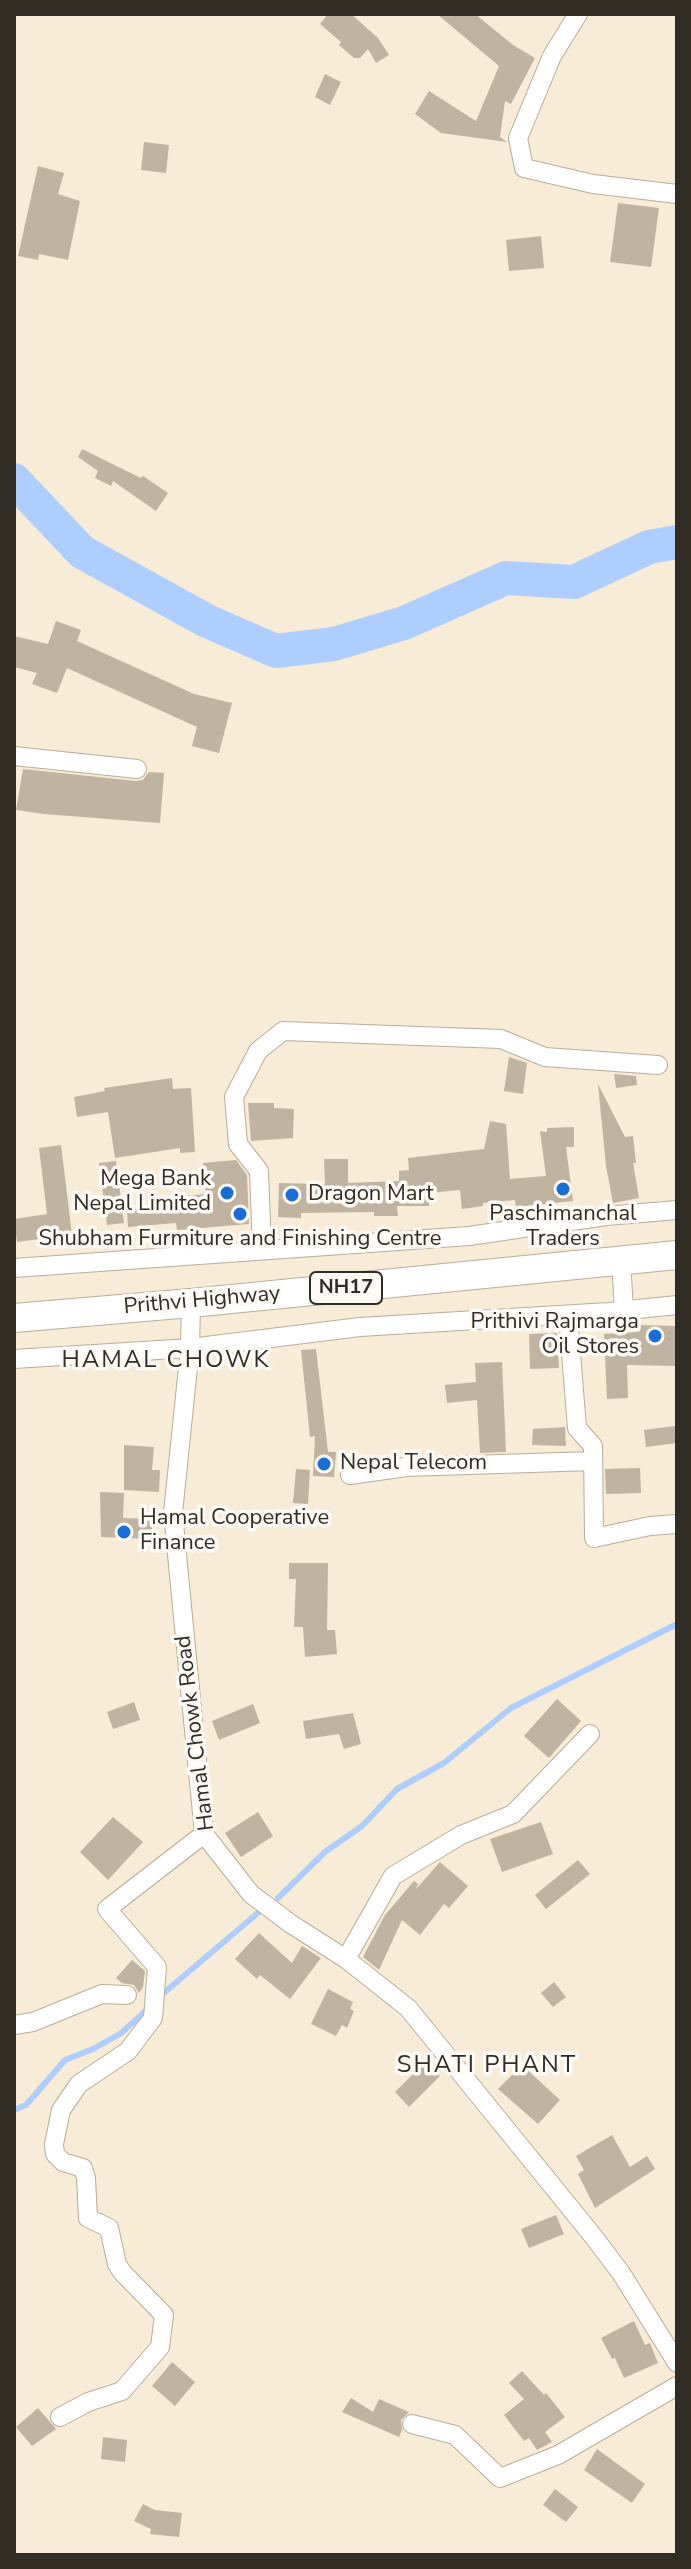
<!DOCTYPE html>
<html>
<head>
<meta charset="utf-8">
<style>
	body { margin:0 }
	#map { position:relative; width:691px; height:2569px; overflow:hidden; background:#f9ecd6; font-family:"Nunito Sans",sans-serif }
	canvas { display:block }
	.frame { position:absolute; inset:0; border:16px solid #312c24; pointer-events:none }
</style>
</head>
<body>
<div id="map">
<canvas width="691" height="2569"></canvas>
<div class="frame"></div>
</div>
<script>
const c = document.querySelector('canvas').getContext('2d');
c.lineJoin = 'round';
function poly(rows) {
  const path = new Path2D();
  for (const r of rows) {
    path.moveTo(r[0], r[1]);
    for (let i = 2; i < r.length; i += 2) path.lineTo(r[i], r[i + 1]);
  }
  return path;
}
function stroke(path, color, width, dash) {
  c.strokeStyle = color;
  c.lineWidth = width;
  c.lineCap = dash ? 'butt' : 'round';
  c.setLineDash(dash || []);
  c.stroke(path);
}
function fill(path, color) {
  c.fillStyle = color;
  c.fill(path, 'evenodd');
}
function label(font, color, halo, rows, align = 'center') {
  c.font = font + ' "Nunito Sans",sans-serif';
  c.lineWidth = 7;
  c.setLineDash([]);
  c.textBaseline = 'middle';
  c.strokeStyle = halo;
  c.fillStyle = color;
  for (const [text, x, y, turn = 0] of rows) {
    c.save();
    c.translate(x, y);
    c.rotate((+turn || 0) * Math.PI / 180);
    c.textAlign = isNaN(turn) ? turn : align;
    if (halo) c.strokeText(text, 0, 0);
    c.fillText(text, 0, 0);
    c.restore();
  }
}
stroke(poly([
	[278,1898,325,1852,362,1826,397,1789,444,1763,511,1708,677,1624],
	[159,1997,259,1912],
	[14,2110,26,2105,65,2060,93,2049,120,2034,149,2008]
]), '#adcefe', 6);
stroke(poly([
	[14,480,82,552,207,621,276,651,334,644,404,623,506,578,574,582,649,547,677,542]
]), '#adcefe', 34);
fill(poly([
	[328,14,351,14,378,38,389,55,376,63,368,49,360,58,354,58,339,45,341,42,320,24],
	[437,14,475,14,513,45,535,58,511,104,505,101,500,137,507,142,441,133,415,114,429,91,476,121,499,66],
	[325,74,341,82,330,105,315,97],
	[144,142,169,145,166,173,141,170],
	[38,166,64,173,58,194,80,201,68,260,39,254,38,260,18,256],
	[618,203,659,208,651,267,610,262],
	[541,236,544,268,509,271,506,240],
	[82,449,141,478,143,476,168,493,156,511,113,481,111,486,95,478,98,471,78,457],
	[56,621,81,630,77,641,194,694,232,703,219,753,192,746,197,727,67,668,57,693,32,684,37,673,14,667,14,636,48,644],
	[23,769,136,781,143,780,149,772,164,773,160,823,44,814,16,810],
	[509,1057,527,1063,523,1094,504,1091],
	[614,1074,636,1076,637,1085,616,1088],
	[172,1078,173,1089,191,1088,195,1152,180,1153,180,1148,115,1158,108,1112,77,1117,74,1097,105,1091,104,1088],
	[598,1084,625,1137,633,1136,636,1163,633,1163,639,1198,613,1203,606,1166],
	[248,1103,274,1103,274,1108,294,1109,293,1138,251,1141],
	[490,1121,506,1124,510,1179,546,1176,540,1131,547,1132,547,1128,574,1127,574,1147,566,1147,573,1201,516,1207,515,1200,483,1203,483,1206,462,1209,460,1190,428,1193,429,1206,397,1206,398,1216,374,1216,374,1212,301,1213,301,1218,278,1217,279,1183,325,1184,324,1159,348,1159,348,1183,399,1181,399,1171,409,1170,408,1158,484,1149],
	[61,1145,72,1235,17,1242,14,1219,47,1214,39,1148],
	[236,1160,247,1175,249,1224,177,1230,176,1223,128,1227,127,1210,174,1205,173,1197,206,1194,203,1163],
	[116,1161,124,1223,107,1225,99,1163],
	[637,1325,677,1326,677,1366,627,1365,628,1398,607,1399,604,1334,636,1332],
	[557,1333,559,1368,530,1369,529,1334],
	[316,1349,328,1452,336,1452,334,1477,313,1476,315,1436,310,1437,301,1350],
	[502,1362,506,1452,480,1453,477,1400,447,1403,445,1385,476,1382,475,1363],
	[675,1426,677,1443,646,1447,644,1430],
	[565,1427,566,1446,532,1445,533,1429],
	[124,1445,154,1447,152,1470,160,1470,159,1492,124,1490],
	[640,1468,641,1493,606,1494,605,1469],
	[296,1469,310,1470,308,1504,293,1503],
	[100,1492,124,1493,123,1518,152,1519,152,1539,101,1537],
	[289,1563,328,1563,327,1630,335,1630,337,1654,305,1657,303,1627,294,1627,296,1579,289,1579],
	[557,1699,581,1721,549,1758,524,1736],
	[134,1702,140,1720,113,1729,107,1712],
	[253,1704,260,1723,219,1740,212,1721],
	[353,1713,361,1744,344,1749,339,1734,306,1739,303,1721],
	[258,1812,273,1836,241,1857,225,1833],
	[113,1817,143,1842,108,1880,80,1852],
	[541,1822,553,1854,502,1872,490,1839],
	[578,1860,590,1874,546,1909,535,1895],
	[440,1862,468,1886,449,1908,444,1904,420,1935,402,1920,379,1970,363,1957,385,1915,414,1881,418,1884,416,1889],
	[259,1933,292,1963,302,1946,321,1958,290,1999,260,1975,257,1979,235,1959],
	[132,1960,145,1971,143,1987,139,1993,134,1985,122,1983,116,1978],
	[554,1982,566,1997,553,2007,541,1993],
	[328,1989,353,2002,350,2009,354,2011,347,2028,342,2025,336,2036,311,2024],
	[425,2062,440,2076,409,2107,395,2092],
	[522,2065,560,2100,538,2124,498,2089],
	[612,2135,630,2167,647,2156,655,2169,595,2208,578,2174,584,2170,576,2156],
	[556,2215,564,2234,529,2248,521,2229],
	[634,2321,645,2345,650,2343,658,2363,624,2378,615,2358,612,2359,601,2338],
	[172,2362,195,2382,175,2406,152,2386],
	[522,2371,544,2395,546,2393,565,2417,545,2432,552,2442,537,2450,529,2438,524,2441,504,2415,524,2399,509,2383],
	[351,2398,373,2412,379,2399,409,2412,401,2420,402,2430,399,2437,342,2412],
	[38,2408,56,2429,32,2446,16,2427],
	[103,2437,127,2440,125,2462,101,2459],
	[597,2449,645,2484,632,2503,584,2470],
	[555,2489,578,2507,566,2522,543,2505],
	[143,2504,155,2510,182,2513,179,2537,150,2534,151,2529,134,2521]
]), '#c0b39f');
const minor = poly([
	[578,14,552,56,518,138,524,168,593,184,677,194],
	[14,756,137,769],
	[262,1249,259,1171,238,1144,234,1097,258,1051,283,1031,501,1039,545,1057,658,1065],
	[621,1260,624,1310],
	[14,1268,469,1236,606,1216,677,1210],
	[191,1303,190,1348,173,1513,204,1834,251,1894,291,1924,346,1959,408,2008,593,2236,621,2273,677,2363],
	[568,1315,577,1428,593,1446,594,1538,650,1526,677,1524],
	[14,1359,190,1348,360,1327,609,1312,677,1305],
	[350,1475,406,1467,593,1461],
	[346,1959,393,1876,461,1835,513,1814,590,1734],
	[14,2025,33,2022,102,1994,127,1995],
	[60,2417,88,2402,122,2391,160,2347,164,2315,122,2272,117,2264,109,2228,88,2218,86,2178,83,2168,63,2162,55,2154,54,2144,61,2110,79,2084,128,2051,153,2018,157,1967,107,1909,204,1834],
	[412,2424,455,2435,500,2478,558,2455,677,2386]
]);
const highway = poly([
	[14,1318,191,1303,677,1255]
]);
stroke(minor, '#b9ac98', 20);
stroke(highway, '#b9ac98', 30);
stroke(minor, '#fff', 18);
stroke(highway, '#fff', 28);
for (const [x, y, r, color] of [
	[563,1189,8,"#196dd7"],
	[227,1193,8,"#196dd7"],
	[292,1195,8,"#196dd7"],
	[240,1214,8,"#196dd7"],
	[655,1336,8,"#196dd7"],
	[324,1464,8,"#196dd7"],
	[124,1532,8,"#196dd7"]
]) {
  const dot = new Path2D();
  dot.arc(x, y, r, 0, 2 * Math.PI);
  c.fillStyle = color;
  c.fill(dot);
  stroke(dot, '#fdfaf6', 3);
}
for (const [x, y, w] of [
	[346,1288,72]
]) {
  const box = new Path2D();
  box.roundRect(x - w / 2, y - 16, w, 32, 6);
  c.fillStyle = '#fdfaf6';
  c.fill(box);
  stroke(box, '#312c24', 2);
}
label('bold 20px', '#312c24', null, [
	["NH17",346,1288]
]);
label('22px', '#312c24', '#fdfaf6', [
	["Mega Bank",211,1180,"right"],
	["Nepal Limited",211,1205,"right"],
	["Dragon Mart",308,1195],
	["Paschimanchal",563,1215,"center"],
	["Traders",563,1240,"center"],
	["Shubham Furmiture and Finishing Centre",240,1240,"center"],
	["Prithivi Rajmarga",639,1323,"right"],
	["Oil Stores",639,1348,"right"],
	["Nepal Telecom",340,1464],
	["Hamal Cooperative",140,1519],
	["Finance",140,1544]
], 'left');
label('22px', '#312c24', '#fdfaf6', [
	["Prithvi Highway",202,1301,-5],
	["Hamal Chowk Road",196,1733,-97]
]);
c.letterSpacing = '2px';
label('24px', '#312c24', '#fdfaf6', [
	["HAMAL CHOWK",166,1361],
	["SHATI PHANT",487,2066]
]);
c.letterSpacing = '0px';
</script>
</body>
</html>
